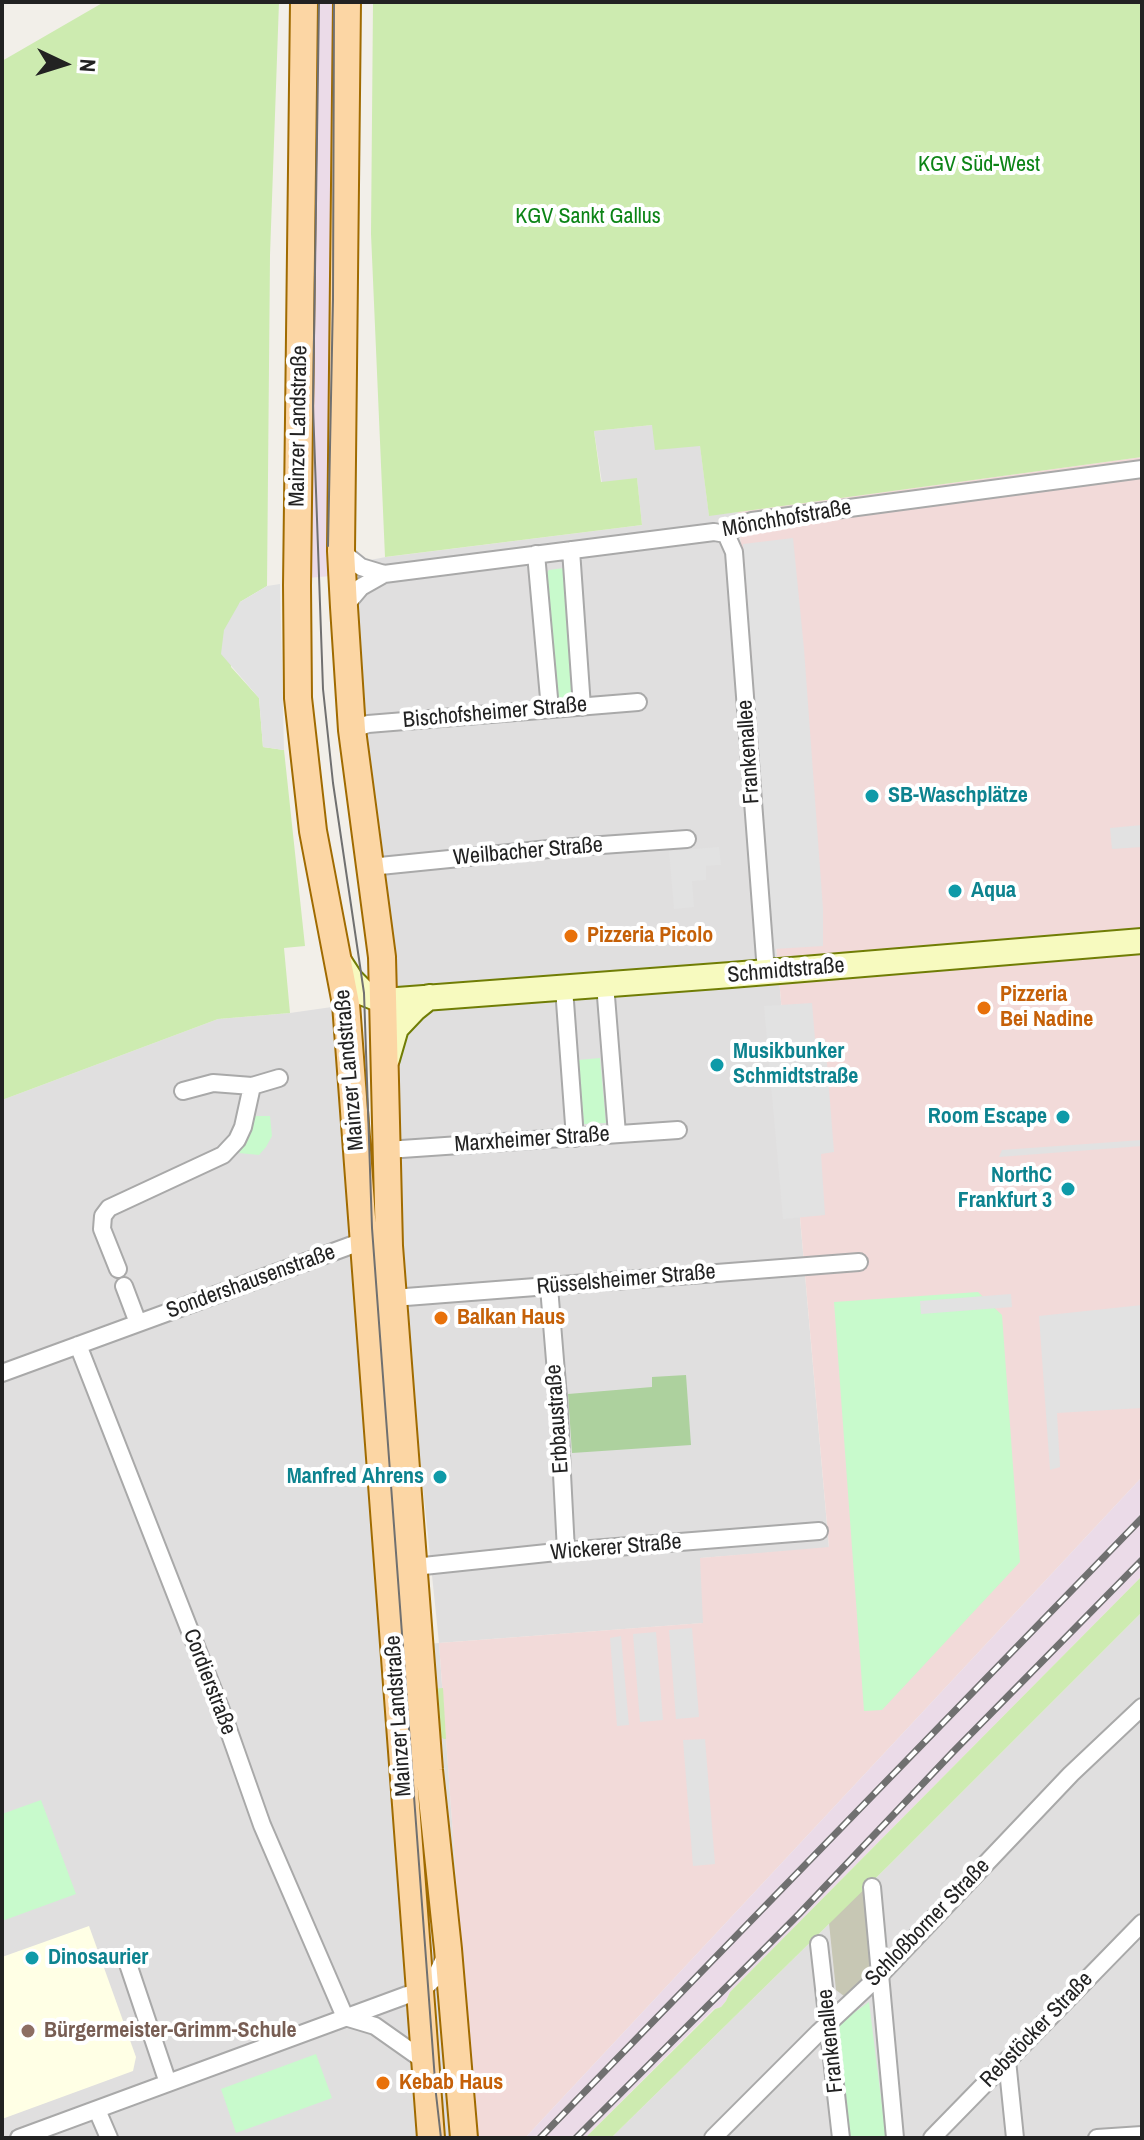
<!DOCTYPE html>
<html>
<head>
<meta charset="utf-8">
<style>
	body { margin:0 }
	#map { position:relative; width:1144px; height:2140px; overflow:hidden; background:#f2efe9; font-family:"Archivo Narrow",sans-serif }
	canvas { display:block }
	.frame { position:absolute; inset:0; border:4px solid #222; pointer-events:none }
	.north { position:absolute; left:24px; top:24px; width:80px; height:80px; -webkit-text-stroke:6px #fff; paint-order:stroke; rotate:94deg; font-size:22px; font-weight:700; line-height:32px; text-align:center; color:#222 }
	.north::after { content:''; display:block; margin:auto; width:28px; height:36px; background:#222; clip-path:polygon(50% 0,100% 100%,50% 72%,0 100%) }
</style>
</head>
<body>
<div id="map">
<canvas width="1144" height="2140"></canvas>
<div class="frame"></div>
<div class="north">N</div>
</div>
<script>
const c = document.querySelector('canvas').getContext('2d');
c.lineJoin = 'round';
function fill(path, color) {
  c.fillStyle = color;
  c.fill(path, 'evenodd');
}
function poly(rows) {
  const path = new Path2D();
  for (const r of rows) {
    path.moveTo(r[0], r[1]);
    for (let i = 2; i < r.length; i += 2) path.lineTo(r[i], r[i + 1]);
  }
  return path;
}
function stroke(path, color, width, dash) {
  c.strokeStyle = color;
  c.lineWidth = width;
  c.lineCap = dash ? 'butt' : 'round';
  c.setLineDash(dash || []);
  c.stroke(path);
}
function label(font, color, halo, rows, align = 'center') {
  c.font = font + ' "Archivo Narrow",sans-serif';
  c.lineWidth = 8;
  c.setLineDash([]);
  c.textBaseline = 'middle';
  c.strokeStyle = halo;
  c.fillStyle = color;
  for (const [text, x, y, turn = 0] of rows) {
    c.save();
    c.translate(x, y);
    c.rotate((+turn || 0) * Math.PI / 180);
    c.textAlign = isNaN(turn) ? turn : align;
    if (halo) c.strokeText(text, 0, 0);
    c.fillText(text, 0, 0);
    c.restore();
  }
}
fill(poly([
	[652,425,700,445,709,515,738,512,829,1548,701,1558,704,1623,439,1643,475,2138,2,2138,2,1100,218,1019,290,1013,339,1006,388,1647,439,1643,415,1411,396,1137,397,977,343,565,386,557,642,525,637,479,602,483,594,431],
	[1142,1612,1142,2138,611,2138,888,1866]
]), '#e0dfdf');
fill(poly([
	[1142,457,1142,1477,525,2138,475,2138,439,1643,703,1623,700,1558,829,1547,738,512]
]), '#f2dad9');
fill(poly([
	[316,2,340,2,331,576,307,578],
	[1142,1477,1142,1576,730,1992,726,2001,721,2007,714,2009,585,2138,525,2138]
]), '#ebdbe8');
fill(poly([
	[89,1926,136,2057,133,2071,2,2119,2,1957]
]), '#ffffe5');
fill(poly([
	[863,1888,871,1964,869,1972,844,1996,836,1990,829,1923]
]), '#c7c7b4');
fill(poly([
	[104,2,279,2,270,255,267,586,240,602,231,667,259,698,263,747,284,750,305,946,284,948,290,1013,218,1019,2,1100,2,61],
	[373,2,1142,2,1142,457,709,516,700,446,655,450,652,425,594,431,601,482,637,478,642,525,385,557,371,234],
	[1142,1576,1142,1612,888,1866,611,2138,585,2138,715,2009,721,2007,726,2001,730,1992],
	[443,1688,446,1739,444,1739,437,1735,430,1689]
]), '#cdebb0');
fill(poly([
	[686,1375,691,1445,572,1453,568,1394,652,1387,652,1377]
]), '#add19e');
fill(poly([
	[564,568,569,574,577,689,572,697,566,698,559,698,553,693,544,576,549,570],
	[600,1058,606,1123,584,1124,578,1060],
	[255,1116,270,1116,272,1136,266,1147,259,1155,239,1153,247,1139],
	[978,1292,1002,1315,1020,1562,882,1710,864,1711,834,1302],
	[41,1800,76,1894,2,1921,2,1814],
	[869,2002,886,2138,850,2138,837,2025],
	[316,2054,332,2098,236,2133,221,2089]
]), '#c8facc');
fill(poly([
	[793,538,804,649,823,909,823,946,774,949,743,544],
	[280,584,284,750,263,747,259,698,221,654,224,630,240,602,267,586],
	[1142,825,1142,847,1112,849,1110,828],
	[719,847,721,865,706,866,706,880,692,881,694,907,674,909,669,851],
	[812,1003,815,1039,825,1039,834,1152,821,1154,825,1215,783,1219,764,1006],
	[1142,1140,1142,1146,999,1157,1002,1150],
	[1011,1294,1012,1307,921,1314,920,1301],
	[1142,1305,1142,1408,1057,1413,1060,1467,1050,1470,1039,1316],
	[692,1628,699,1717,676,1719,669,1630],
	[656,1632,663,1720,640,1722,633,1634],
	[621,1636,629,1725,617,1726,610,1638],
	[705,1739,715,1864,693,1866,683,1740]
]), '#e2e2e2');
const street = poly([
	[726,534,734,552,766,972],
	[571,550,582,707],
	[341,551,361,567,384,574],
	[536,554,550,709],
	[344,607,361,587,384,574,714,532,726,534,741,525,752,521,1142,469],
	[352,730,368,724,638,702],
	[370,867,559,848,687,839],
	[605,984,617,1134],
	[564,988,575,1138],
	[183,1091,213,1083,252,1086,279,1078],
	[387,1150,678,1130],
	[118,1269,102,1229,103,1216,109,1208,223,1155,237,1140,243,1127,252,1086],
	[124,1286,138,1323],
	[549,1287,558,1397,566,1551],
	[393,1298,859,1262],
	[78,1345,226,1723,262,1825,345,2017],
	[2,1373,363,1241],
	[414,1567,566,1551,819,1531],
	[872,1887,895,2138],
	[819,1944,841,2138],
	[126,1958,168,2083],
	[345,2017,375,2026,426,2062],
	[1007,2060,1015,2138],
	[97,2110,109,2138],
	[19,2138,407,1995,420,1992,435,1978,445,1957],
	[713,2138,819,2032,880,1975,1071,1774,1142,1707],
	[932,2138,1142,1923],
	[1097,2138,1142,2135]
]);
const secondary = poly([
	[338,960,351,980,364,993,384,1001,731,975,1142,941],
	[387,1059,396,1028,414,1009,429,997]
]);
const primary = poly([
	[304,2,297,585,298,698,313,831,346,1004,431,2138],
	[347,2,341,551,344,607,352,730,382,957,389,1246,429,1770,448,1949,464,2138]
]);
stroke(street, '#a9a9a9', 20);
stroke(secondary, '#707d05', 28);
stroke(primary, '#a06b00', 30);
stroke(street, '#fff', 16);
stroke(secondary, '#f7fabf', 24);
stroke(primary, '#fcd6a4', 26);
stroke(poly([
	[319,2,313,406,323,689,333,783,364,993,372,1228,436,2094,441,2138],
	[328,546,333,299,334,2]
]), '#707070', 2);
const rail = poly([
	[540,2138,1142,1518],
	[576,2138,799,1914,952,1753,1142,1560]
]);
stroke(rail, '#707070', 7);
stroke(rail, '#fff', 4, [12]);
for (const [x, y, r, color] of [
	[872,796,8,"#0f9aa8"],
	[955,891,8,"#0f9aa8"],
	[571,936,8,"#e8710a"],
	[984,1008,8,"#e8710a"],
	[717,1065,8,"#0f9aa8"],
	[1063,1117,8,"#0f9aa8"],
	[1068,1189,8,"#0f9aa8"],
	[441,1318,8,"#e8710a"],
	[440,1477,8,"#0f9aa8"],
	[32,1958,8,"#0f9aa8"],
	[28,2031,8,"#8d6e63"],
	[383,2083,8,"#e8710a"]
]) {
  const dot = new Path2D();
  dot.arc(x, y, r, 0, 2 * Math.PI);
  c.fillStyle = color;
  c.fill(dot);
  stroke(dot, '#fff', 3);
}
label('22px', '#0c8416', '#fff', [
	["KGV Süd-West",979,165],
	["KGV Sankt Gallus",588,217]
]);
label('22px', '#222', '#fff', [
	["Mainzer Landstraße",299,426,-89],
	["Mönchhofstraße",787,519,-10],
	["Bischofsheimer Straße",495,713,-5],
	["Frankenallee",749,752,-94],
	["Weilbacher Straße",528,852,-5],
	["Schmidtstraße",786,971,-5],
	["Mainzer Landstraße",350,1070,-95],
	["Marxheimer Straße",532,1140,-4],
	["Rüsselsheimer Straße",626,1280,-5],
	["Sondershausenstraße",251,1282,-20],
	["Erbbaustraße",558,1419,-94],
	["Wickerer Straße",616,1548,-5],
	["Cordierstraße",209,1682,69],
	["Mainzer Landstraße",399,1716,-94],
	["Schloßborner Straße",928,1923,-46],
	["Rebstöcker Straße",1037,2030,-46],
	["Frankenallee",831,2041,-96]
]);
label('bold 22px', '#0d838f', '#fff', [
	["SB-Waschplätze",888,796],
	["Aqua",971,891],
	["Musikbunker",733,1052],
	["Schmidtstraße",733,1077],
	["Room Escape",1047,1117,"right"],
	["NorthC",1052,1176,"right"],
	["Frankfurt 3",1052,1201,"right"],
	["Manfred Ahrens",424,1477,"right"],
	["Dinosaurier",48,1958]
], 'left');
label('bold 22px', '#c56008', '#fff', [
	["Pizzeria Picolo",587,936],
	["Pizzeria",1000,995],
	["Bei Nadine",1000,1020],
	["Balkan Haus",457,1318],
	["Kebab Haus",399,2083]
], 'left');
label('bold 22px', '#785e54', '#fff', [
	["Bürgermeister-Grimm-Schule",44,2031]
], 'left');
</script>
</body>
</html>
